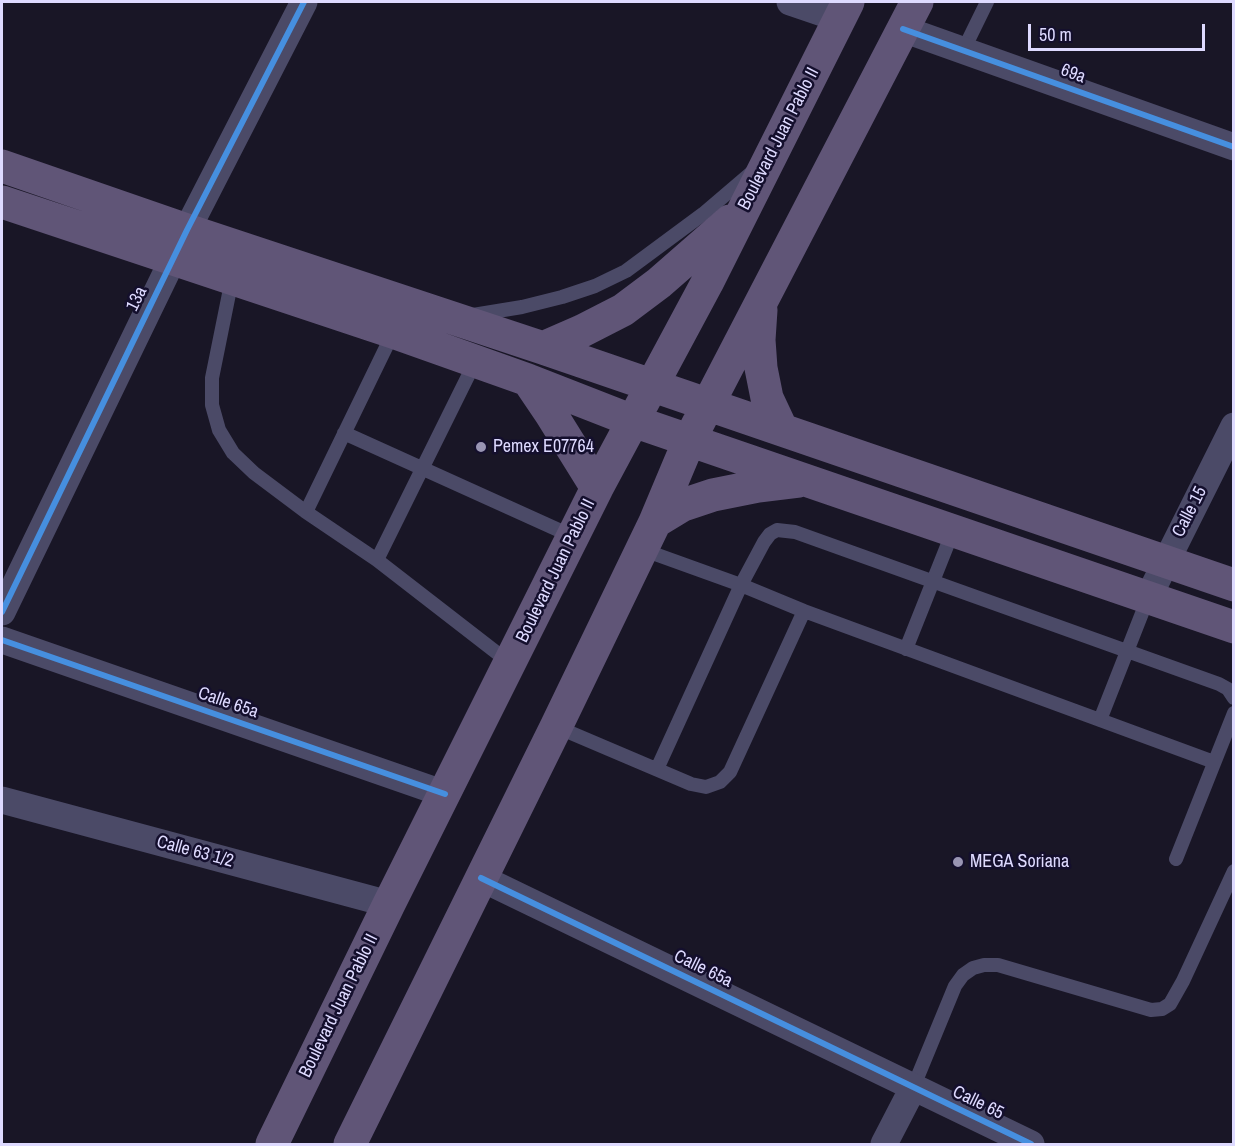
<!DOCTYPE html>
<html>
<head>
<meta charset="utf-8">
<style>
	body { margin:0 }
	#map { position:relative; width:1235px; height:1146px; overflow:hidden; background:#191626; font-family:"Archivo Narrow",sans-serif }
	canvas { display:block }
	.frame { position:absolute; inset:0; border:3px solid #dedaff; pointer-events:none }
	.scale { position:absolute; left:1028px; top:24px; width:177px; height:27px; box-sizing:border-box; border:3px solid #dedaff; border-top:0; padding-left:8px; font-size:18px; line-height:21px; white-space:nowrap; color:#dedaff; -webkit-text-stroke:4px #140f2d; paint-order:stroke }
</style>
</head>
<body>
<div id="map">
<canvas width="1235" height="1146"></canvas>
<div class="frame"></div>
<div class="scale">50 m</div>
</div>
<script>
const c = document.querySelector('canvas').getContext('2d');
c.lineJoin = 'round';
function poly(rows) {
  const path = new Path2D();
  for (const r of rows) {
    path.moveTo(r[0], r[1]);
    for (let i = 2; i < r.length; i += 2) path.lineTo(r[i], r[i + 1]);
  }
  return path;
}
function stroke(path, color, width, dash) {
  c.strokeStyle = color;
  c.lineWidth = width;
  c.lineCap = dash ? 'butt' : 'round';
  c.setLineDash(dash || []);
  c.stroke(path);
}
function label(font, color, halo, rows, align = 'center') {
  c.font = font + ' "Archivo Narrow",sans-serif';
  c.lineWidth = 5;
  c.setLineDash([]);
  c.textBaseline = 'middle';
  c.strokeStyle = halo;
  c.fillStyle = color;
  for (const [text, x, y, turn = 0] of rows) {
    c.save();
    c.translate(x, y);
    c.rotate((+turn || 0) * Math.PI / 180);
    c.textAlign = isNaN(turn) ? turn : align;
    if (halo) c.strokeText(text, 0, 0);
    c.fillText(text, 0, 0);
    c.restore();
  }
}
stroke(poly([
	[963,51,987,2],
	[232,279,212,378,212,405,219,430,233,453,254,473,306,512,377,560,510,663],
	[473,315,522,307,562,297,595,286,626,271,703,214,751,173],
	[344,433,574,537],
	[306,512,393,333],
	[641,549,741,585,804,611,1214,762],
	[377,560,475,362],
	[906,649,953,531],
	[1100,720,1148,598],
	[557,727,691,784,706,787,720,782,730,772,804,611],
	[657,769,741,585,764,542,770,534,777,530,795,532,1219,684,1228,689,1234,698],
	[1176,859,1234,713],
	[913,1088,955,986,963,975,973,968,984,965,998,965,1151,1010,1162,1009,1170,1004,1183,981,1234,871]
]), '#4b4a67', 14);
stroke(poly([
	[790,2,840,19],
	[903,29,1234,147],
	[1148,598,1234,426],
	[2,612,187,230,304,2],
	[2,640,445,794],
	[2,800,389,904],
	[481,878,1031,1144],
	[884,1144,913,1088]
]), '#4b4a67', 27);
stroke(poly([
	[2,166,187,230,543,348,1234,585],
	[2,202,393,332,528,380,633,421,1234,627],
	[761,310,759,340,761,368,767,398,782,430],
	[543,348,582,331,623,310,659,283,730,221],
	[528,380,551,414,597,488],
	[655,522,683,505,713,495,758,486,799,481],
	[272,1144,389,904,597,488,707,283,848,2],
	[350,1144,556,727,655,522,689,441,917,2]
]), '#605577', 33);
stroke(poly([
	[903,29,1234,147],
	[2,612,187,230,304,2],
	[2,640,445,794],
	[481,878,1031,1144]
]), '#468fdf', 6);
for (const [x, y, r, color] of [
	[481,447,6,"#9995b3"],
	[958,862,6,"#9995b3"]
]) {
  const dot = new Path2D();
  dot.arc(x, y, r, 0, 2 * Math.PI);
  c.fillStyle = color;
  c.fill(dot);
  stroke(dot, '#140f2d', 2);
}
label('18px', '#dedaff', '#140f2d', [
	["69a",1073,74,20],
	["Boulevard Juan Pablo II",779,139,-63],
	["13a",137,299,-64],
	["Calle 15",1190,512,-63],
	["Boulevard Juan Pablo II",556,571,-64],
	["Calle 65a",228,703,19],
	["Calle 63 1/2",195,852,15],
	["Calle 65a",703,969,26],
	["Boulevard Juan Pablo II",339,1006,-64],
	["Calle 65",978,1103,26]
]);
label('18px', '#dedaff', '#140f2d', [
	["Pemex E07764",493,447],
	["MEGA Soriana",970,862]
], 'left');
</script>
</body>
</html>
